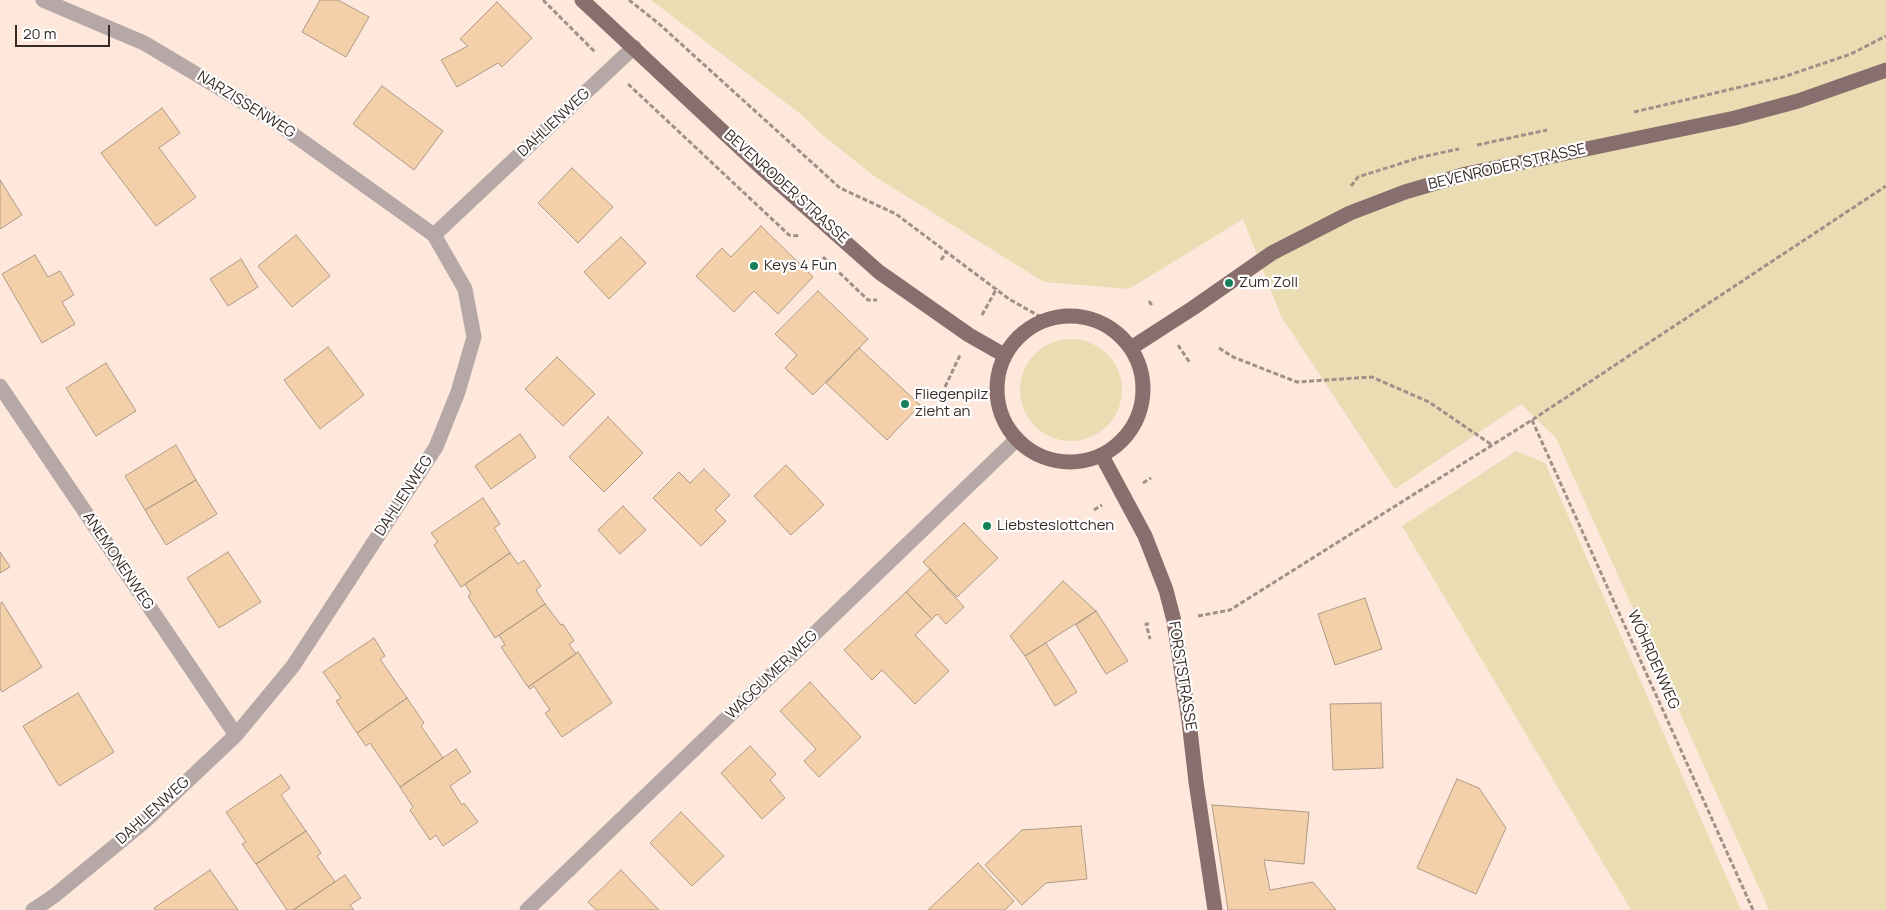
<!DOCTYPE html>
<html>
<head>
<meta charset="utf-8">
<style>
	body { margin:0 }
	#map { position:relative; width:1886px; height:910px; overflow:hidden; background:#fee7db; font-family:Manrope,sans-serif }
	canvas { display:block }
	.scale { position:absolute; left:15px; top:25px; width:95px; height:22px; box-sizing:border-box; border:2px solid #362b26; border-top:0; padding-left:6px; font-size:15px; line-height:18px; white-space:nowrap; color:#362b26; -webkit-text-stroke:4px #fff; paint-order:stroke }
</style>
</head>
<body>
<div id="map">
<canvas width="1886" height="910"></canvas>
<div class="scale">20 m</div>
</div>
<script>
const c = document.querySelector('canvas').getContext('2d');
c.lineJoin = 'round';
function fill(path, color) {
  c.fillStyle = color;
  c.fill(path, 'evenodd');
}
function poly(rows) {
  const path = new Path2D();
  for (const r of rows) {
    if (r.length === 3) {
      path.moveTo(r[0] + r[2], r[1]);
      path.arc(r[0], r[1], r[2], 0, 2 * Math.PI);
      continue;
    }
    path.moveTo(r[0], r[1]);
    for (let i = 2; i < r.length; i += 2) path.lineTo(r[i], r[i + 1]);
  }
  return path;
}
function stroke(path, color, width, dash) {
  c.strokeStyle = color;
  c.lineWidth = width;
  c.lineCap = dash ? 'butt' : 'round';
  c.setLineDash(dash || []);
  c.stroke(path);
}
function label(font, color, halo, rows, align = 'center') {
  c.font = font + ' Manrope,sans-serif';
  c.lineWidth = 4.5;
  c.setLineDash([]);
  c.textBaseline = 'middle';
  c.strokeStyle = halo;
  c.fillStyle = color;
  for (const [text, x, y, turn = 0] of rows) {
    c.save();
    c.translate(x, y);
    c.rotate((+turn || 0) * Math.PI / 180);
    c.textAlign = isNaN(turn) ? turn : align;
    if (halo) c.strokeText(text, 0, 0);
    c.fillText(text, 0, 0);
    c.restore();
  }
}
fill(poly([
	[651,0,1886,0,1886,910,1769,910,1556,438,1521,404,1395,489,1281,316,1243,219,1129,289,1044,282,874,176,820,133,803,116],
	[1071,390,51],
	[1516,451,1545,463,1741,910,1631,910,1402,526]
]), '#eaddb3');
const building = poly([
	[320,0,338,0,369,17,346,57,302,32,320,0],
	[497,2,532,38,502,67,498,63,457,87,441,60,468,46,460,39,497,2],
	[382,86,443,131,414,170,353,124,382,86],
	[162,108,180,133,159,148,196,197,156,226,101,153,162,108],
	[572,168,613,207,578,243,538,203,572,168],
	[0,180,22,215,0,229,0,180],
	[761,226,813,277,778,314,754,291,734,312,696,276,722,248,731,257,761,226],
	[296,235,330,276,292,307,258,266,296,235],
	[621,237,646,263,609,299,584,272,621,237],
	[35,255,48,277,60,271,74,295,62,302,75,324,42,343,2,274,35,255],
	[241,259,258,287,228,306,210,279,241,259],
	[818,291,868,339,813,395,785,368,797,355,775,334,818,291],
	[328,347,364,395,320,429,284,380,328,347],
	[859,348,920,405,887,440,826,383,859,348],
	[557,357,595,394,563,426,525,389,557,357],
	[106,363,136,411,96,436,66,388,106,363],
	[608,417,643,453,604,492,569,457,608,417],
	[520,434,536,457,491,489,475,466,520,434],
	[176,445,196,480,145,510,125,476,176,445],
	[786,465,824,505,791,535,754,496,786,465],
	[704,469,730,495,715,510,726,521,701,546,653,498,679,472,690,483,704,469],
	[196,480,217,514,166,545,145,510,196,480],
	[483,498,500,524,494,528,510,553,461,587,434,545,438,542,431,533,483,498],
	[623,506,646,530,620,554,598,530,623,506],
	[964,523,998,558,957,597,923,562,964,523],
	[0,552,10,567,0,573,0,552],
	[228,552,261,602,219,628,187,578,228,552],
	[510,553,518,564,524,560,541,586,536,590,545,604,495,638,468,596,471,594,465,584,510,553],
	[930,569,964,607,946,624,937,614,932,619,906,592,930,569],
	[1063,581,1096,611,1025,656,1010,636,1063,581],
	[906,592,932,619,915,635,949,671,915,704,882,670,872,680,844,650,906,592],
	[1365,598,1382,649,1335,665,1318,614,1365,598],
	[2,602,42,667,2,692,0,688,0,604,2,602],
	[545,604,561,625,563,624,574,641,569,644,576,654,528,687,501,647,505,645,499,635,545,604],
	[1096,611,1128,661,1106,674,1076,625,1096,611],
	[374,638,385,656,380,659,407,698,357,733,336,701,341,698,323,672,374,638],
	[1046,643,1077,692,1055,706,1025,656,1046,643],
	[578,652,612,703,562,737,545,713,550,710,534,686,530,689,528,687,578,652],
	[810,682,861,737,819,777,804,761,816,749,780,711,810,682],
	[78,693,114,752,59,786,23,726,78,693],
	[407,698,424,723,421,726,443,758,400,787,370,743,366,746,357,733,407,698],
	[1381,703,1383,768,1333,770,1330,704,1381,703],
	[750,746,776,774,770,780,785,798,762,819,721,773,750,746],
	[456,749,471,772,450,786,462,805,464,803,478,822,443,846,436,835,430,840,410,810,413,807,400,787,456,749],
	[281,775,290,788,281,795,306,831,256,864,242,844,246,842,226,812,281,775],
	[1457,779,1479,788,1506,828,1476,894,1417,868,1457,779],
	[1212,805,1309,812,1304,864,1264,860,1270,890,1313,882,1336,910,1228,910,1212,805],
	[681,812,724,856,692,886,650,843,681,812],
	[1081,826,1087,879,1046,883,1022,905,985,865,1022,830,1081,826],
	[306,831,321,853,317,856,335,882,293,910,287,910,256,864,306,831],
	[978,863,1014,901,1005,910,928,910,978,863],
	[210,870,238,910,155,910,154,908,210,870],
	[621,870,659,910,596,910,588,902,621,870],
	[345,875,361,898,350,905,354,910,293,910,345,875]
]);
fill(building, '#f3d0a9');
stroke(building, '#ae9b86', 1);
stroke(poly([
	[543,0,595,52],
	[629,0,658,23,840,188,896,214,1009,299,1046,320],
	[628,84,789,235,800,236],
	[1634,112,1783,77,1851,54,1886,36],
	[1477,145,1547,130],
	[1351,186,1358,177,1421,157,1459,149],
	[823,257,868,300,877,300],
	[941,260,947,251],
	[1149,301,1153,307],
	[982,315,997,288],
	[1178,345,1190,363],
	[1219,348,1233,357,1297,382,1372,377,1429,402,1492,445],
	[945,387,960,355],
	[1532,420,1753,910],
	[1143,483,1151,478],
	[1094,510,1102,505],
	[1198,616,1230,610,1532,420,1886,186],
	[1149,624,1146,624,1150,639]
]), '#a19087', 3, [5, 2.5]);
stroke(poly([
	[43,0,144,43,270,118,434,235],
	[0,386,236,735],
	[33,910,54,896,144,822,236,735,293,666,436,447,458,392,474,337,465,289,434,235,634,47],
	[527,910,1016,440]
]), '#b6a8a6', 15);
stroke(poly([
	[582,0,764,170,879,272,969,335,1004,355],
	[1070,389,73],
	[1131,348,1193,308,1272,253,1350,213,1405,192,1466,174,1735,118,1798,101,1886,70],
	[1102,456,1145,536,1166,590,1174,621,1189,721,1196,782,1215,910]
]), '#886f6d', 15);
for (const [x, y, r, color] of [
	[754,266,5,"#17805b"],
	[1229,283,5,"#17805b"],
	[905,404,5,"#17805b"],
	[987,526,5,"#17805b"]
]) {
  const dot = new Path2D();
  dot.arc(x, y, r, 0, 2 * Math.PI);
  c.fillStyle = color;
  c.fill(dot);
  stroke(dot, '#fff', 2);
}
label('15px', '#362b26', '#fff', [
	["NARZISSENWEG",246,105,32],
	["DAHLIENWEG",554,123,-43],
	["BEVENRODER STRASSE",1507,167,-13],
	["BEVENRODER STRASSE",786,187,42],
	["DAHLIENWEG",404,496,-57],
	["ANEMONENWEG",118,561,56],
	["WÖHRDENWEG",1653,660,66],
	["WAGGUMER WEG",772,675,-44],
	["FORSTSTRASSE",1182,676,81],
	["DAHLIENWEG",153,811,-42]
]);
label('15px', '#362b26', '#fff', [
	["Keys 4 Fun",764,266],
	["Zum Zoll",1239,283],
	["Fliegenpilz",915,395],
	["zieht an",915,412],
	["Liebsteslottchen",997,526]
], 'left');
</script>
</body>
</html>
